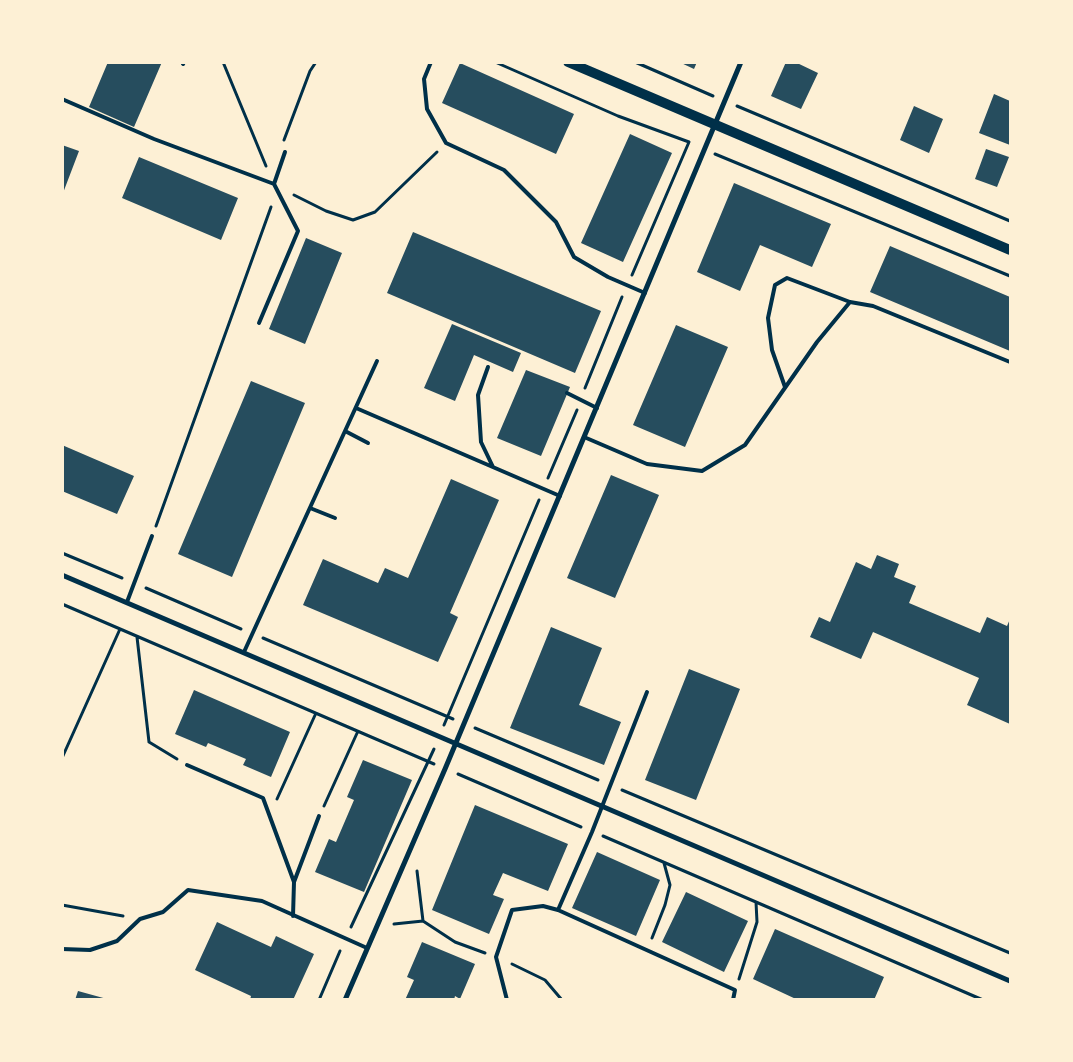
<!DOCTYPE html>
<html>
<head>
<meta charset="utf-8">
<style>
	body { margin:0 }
	#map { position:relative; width:1073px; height:1062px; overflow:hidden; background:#fdf0d5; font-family:"Noto Sans",sans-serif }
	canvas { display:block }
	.frame { position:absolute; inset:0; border:64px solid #fdf0d5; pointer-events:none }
</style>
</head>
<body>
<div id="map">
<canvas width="1073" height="1062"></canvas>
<div class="frame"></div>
</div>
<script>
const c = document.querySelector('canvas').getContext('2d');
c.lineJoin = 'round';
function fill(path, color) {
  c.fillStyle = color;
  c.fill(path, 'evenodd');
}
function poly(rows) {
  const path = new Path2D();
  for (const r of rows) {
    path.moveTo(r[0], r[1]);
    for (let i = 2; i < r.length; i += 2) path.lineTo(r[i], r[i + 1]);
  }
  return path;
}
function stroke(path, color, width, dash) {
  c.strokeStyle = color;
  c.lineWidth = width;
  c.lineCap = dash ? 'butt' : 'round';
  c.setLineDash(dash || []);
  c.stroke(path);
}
fill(poly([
	[108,62,162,62,134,127,89,107],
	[679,62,697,62,694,69],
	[786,62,795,62,818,73,801,109,771,96],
	[460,63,574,114,556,154,442,103],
	[994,94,1010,101,1010,145,979,133],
	[914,106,943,119,929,153,900,140],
	[630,134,672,153,623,262,581,243],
	[62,145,79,151,63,193,62,193],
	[986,149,1009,157,997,187,975,179],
	[139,157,238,198,221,240,122,198],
	[734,183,831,224,812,267,760,245,740,291,697,272],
	[413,232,601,311,575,373,387,293],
	[306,238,342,253,305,344,269,329],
	[890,246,1010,297,1010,351,870,292],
	[452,324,521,353,513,372,474,355,455,401,424,388],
	[676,325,728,347,685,447,633,425],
	[526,370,570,387,541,456,497,438],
	[251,381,305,403,232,577,178,554],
	[62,445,134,476,117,514,62,491],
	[611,475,659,495,615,598,567,578],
	[451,479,499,500,450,613,458,617,438,662,303,605,323,559,378,583,385,568,408,578],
	[877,555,899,564,894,577,916,586,909,603,980,633,987,617,1007,626,1010,619,1010,724,967,705,979,678,873,632,861,659,810,637,819,617,830,622,856,562,871,569],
	[551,627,602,648,579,705,621,722,604,765,510,728],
	[689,669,740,689,696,800,645,780],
	[194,690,290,732,271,777,243,765,246,759,208,743,206,747,175,734],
	[363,760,412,780,364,892,315,872,329,839,336,842,354,800,347,797],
	[475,805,568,844,548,891,503,873,493,895,504,899,489,934,432,910],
	[597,852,660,880,636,936,572,908],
	[686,892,748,921,724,972,662,942],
	[217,922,271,947,276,936,314,954,293,1000,250,1000,251,996,195,970],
	[775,929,884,977,874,1000,798,1000,753,979],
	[422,942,475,964,460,999,455,996,454,1000,405,1000,414,980,407,977],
	[78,991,107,999,107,1000,75,1000]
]), '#264d5e');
stroke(poly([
	[223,62,266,166],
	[495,62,618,116,689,142],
	[635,62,713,96],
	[737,106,1010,221],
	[284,140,310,71,316,62],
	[715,154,1010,276],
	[294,195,326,211,353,220,375,212,437,152],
	[632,275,689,142],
	[585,388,622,297],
	[548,478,577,410],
	[156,526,271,207],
	[62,553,122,578],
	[146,588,241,629],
	[62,604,434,764],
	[137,637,149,742,177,759],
	[263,638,453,719],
	[444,725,539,500],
	[475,728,598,780],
	[62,758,120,629],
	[458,774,581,827],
	[622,790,1010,953],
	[277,799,316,713],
	[324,806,358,731],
	[603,836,983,1000],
	[417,871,423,921,455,942,485,953],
	[62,905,123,916],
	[394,924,423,921],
	[351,927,434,749],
	[652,938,665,905,670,885,664,863],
	[512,964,545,980,562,1000],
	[739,979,757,922,756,902],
	[319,1000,340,951]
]), '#003049', 3);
stroke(poly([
	[431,62,424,79,427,109,446,143,504,170,556,222,574,257,608,277,645,293],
	[183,64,184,62],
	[62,99,154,139,274,184,285,152],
	[259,323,298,231,274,184],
	[488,367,478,395,481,442,493,467],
	[785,387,772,350,768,318,775,285,787,278,850,302],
	[567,393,597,408],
	[356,408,560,496],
	[345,431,368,443],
	[584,437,647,464,702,471,745,445,817,342,850,302,873,306,1010,362],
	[310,508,335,518],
	[127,602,152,536],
	[244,652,377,361],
	[187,765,263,798,294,882,293,916],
	[294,882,319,816],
	[558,910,592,832,647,692],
	[62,949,90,950,117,941,140,919,163,912,188,890,262,901,367,948],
	[507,1000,496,957,512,910,543,906,558,910,735,990,733,1000]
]), '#003049', 4);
stroke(poly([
	[62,575,1010,981],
	[345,1000,445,769,741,62]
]), '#003049', 5);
stroke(poly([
	[568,62,1010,250]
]), '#003049', 10);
</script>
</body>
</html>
